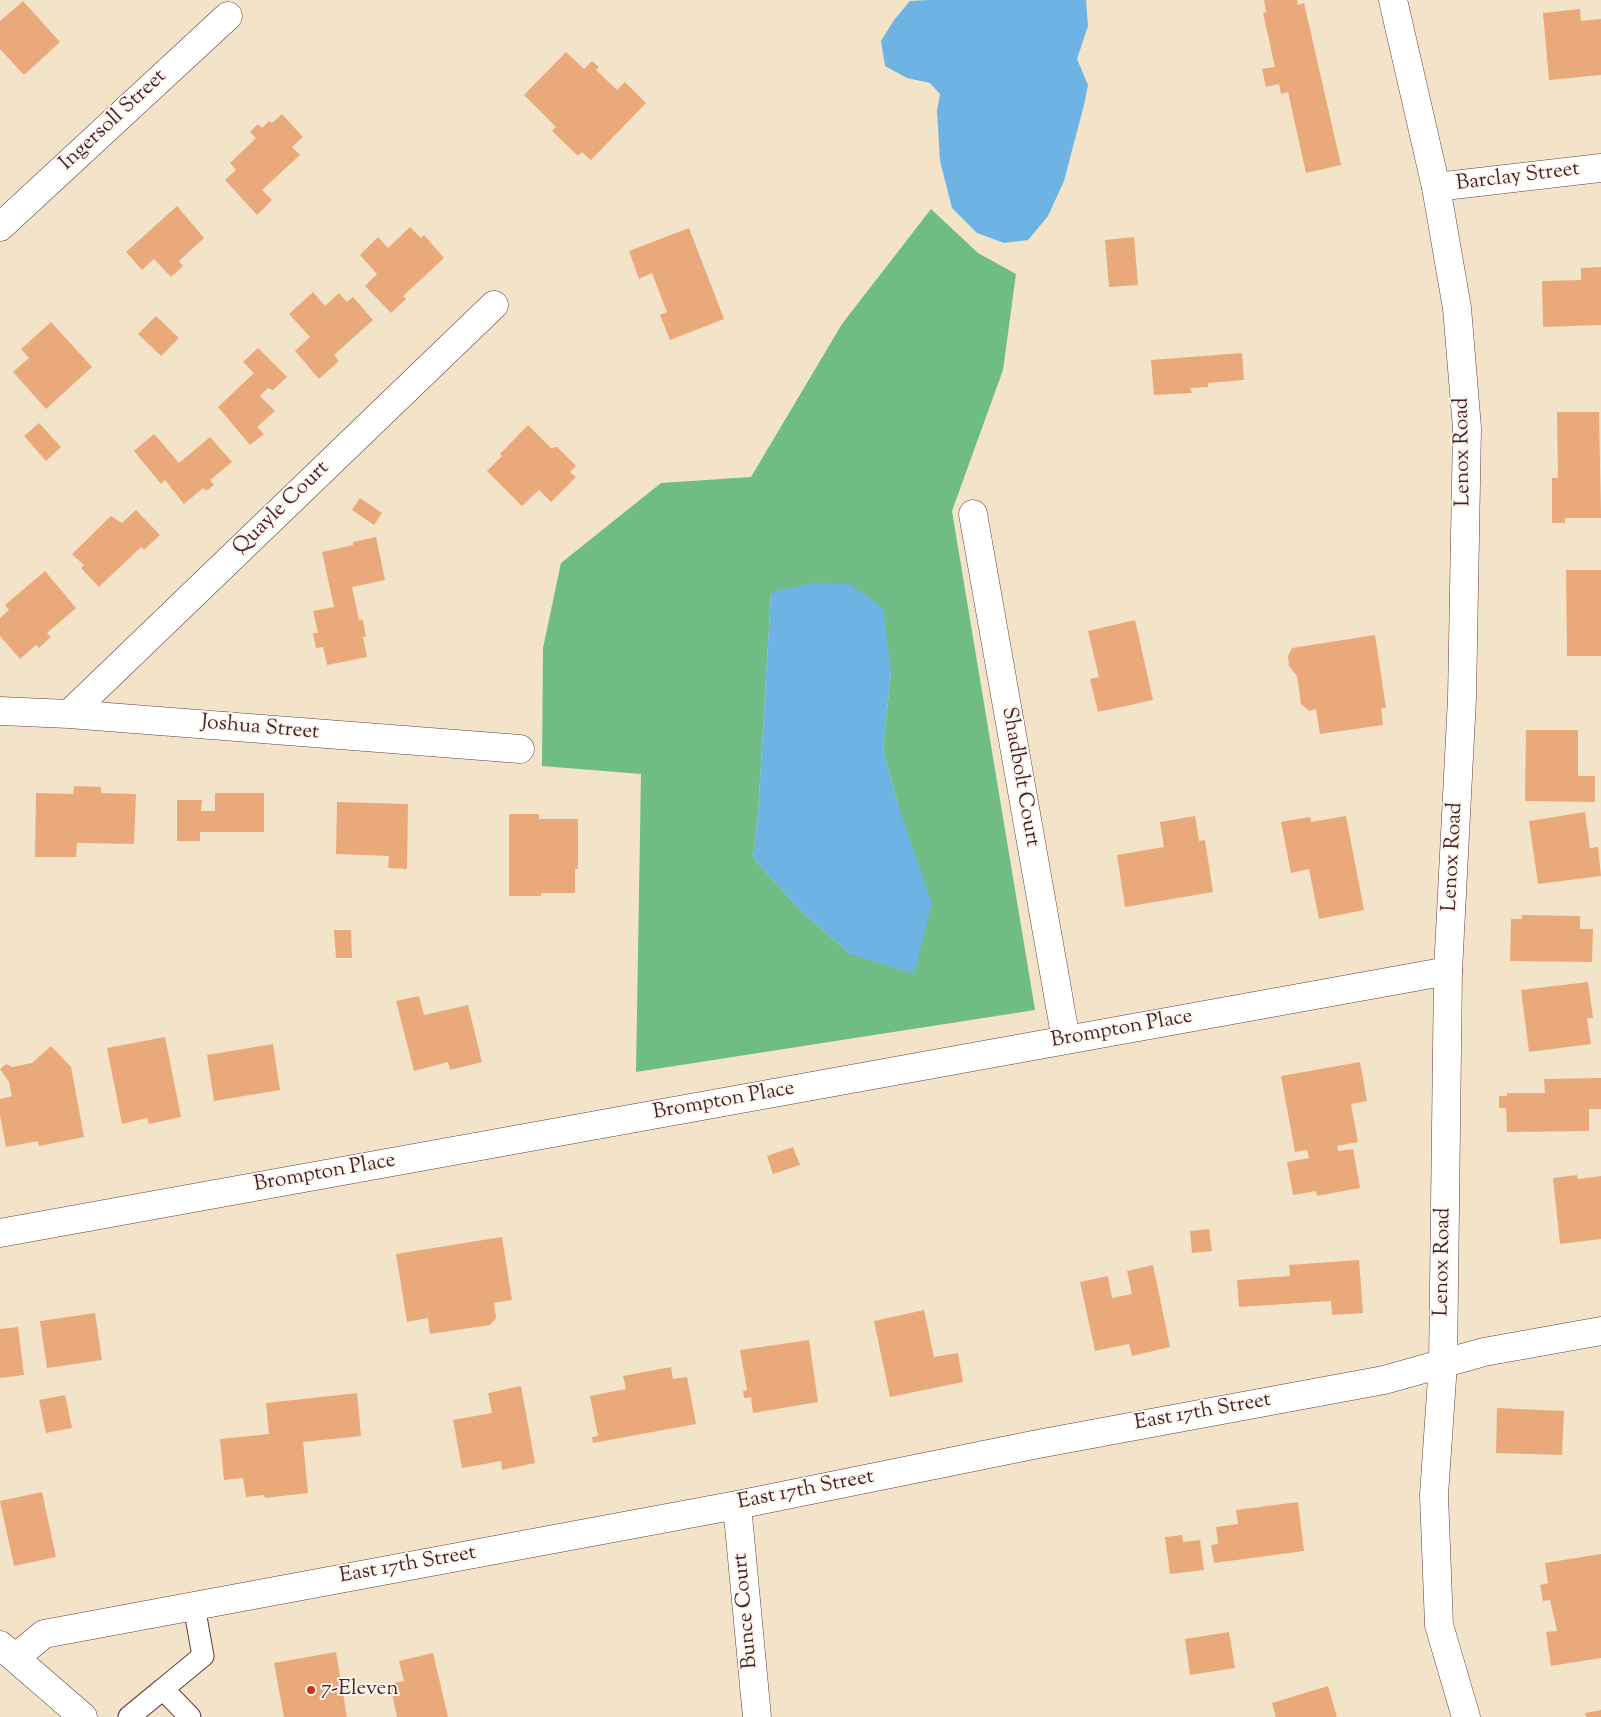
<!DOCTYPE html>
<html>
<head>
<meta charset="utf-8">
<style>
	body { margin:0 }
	canvas { display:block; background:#f3e4c9 }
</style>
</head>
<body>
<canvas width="1601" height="1717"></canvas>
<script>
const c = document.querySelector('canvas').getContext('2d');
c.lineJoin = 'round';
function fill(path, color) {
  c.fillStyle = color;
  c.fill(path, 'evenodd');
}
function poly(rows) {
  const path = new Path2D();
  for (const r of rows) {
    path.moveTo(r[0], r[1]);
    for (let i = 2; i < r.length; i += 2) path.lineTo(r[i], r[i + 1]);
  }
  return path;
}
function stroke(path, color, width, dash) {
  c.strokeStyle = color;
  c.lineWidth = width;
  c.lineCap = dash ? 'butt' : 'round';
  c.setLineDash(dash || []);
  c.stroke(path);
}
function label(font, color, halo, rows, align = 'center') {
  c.font = font + ' "Sorts Mill Goudy",serif';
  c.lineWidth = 4;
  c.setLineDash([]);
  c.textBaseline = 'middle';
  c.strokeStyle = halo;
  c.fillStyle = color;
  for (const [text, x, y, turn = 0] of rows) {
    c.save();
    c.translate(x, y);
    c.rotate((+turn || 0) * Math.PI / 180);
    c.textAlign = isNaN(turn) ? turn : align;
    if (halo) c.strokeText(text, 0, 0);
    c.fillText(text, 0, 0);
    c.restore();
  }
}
fill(poly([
	[931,209,978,253,1016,274,1003,370,952,511,1035,1010,636,1072,641,774,542,766,543,648,561,563,661,483,751,477,842,324],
	[771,593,891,672,883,749,899,808,850,954,801,911,753,858,758,814]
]), '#6fbc84');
fill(poly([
	[929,0,1086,0,1088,26,1077,59,1088,85,1084,105,1064,181,1048,216,1028,240,1004,243,977,233,952,208,940,161,937,111,940,94,930,83,907,78,885,66,881,41,894,20,910,1],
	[809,583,850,584,883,608,891,672,883,749,899,808,932,904,914,974,850,954,801,911,753,858,758,814,771,593]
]), '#6db3e4');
fill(poly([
	[1264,0,1297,0,1298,5,1304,3,1341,165,1306,173,1288,92,1281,94,1279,84,1266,87,1262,69,1275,67,1263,13,1266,12],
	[23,1,60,42,24,75,0,49,0,21],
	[1580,9,1581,21,1601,19,1601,75,1549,80,1543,13],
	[566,52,584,69,592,61,599,67,596,70,617,90,625,82,646,103,591,160,582,152,578,156,552,131,556,127,524,95],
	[282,114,303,137,292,147,300,155,262,190,272,200,257,215,225,180,236,170,230,163,256,138,250,132,258,124,262,128,269,121,272,123],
	[177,206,204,238,179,261,183,266,171,277,154,259,142,270,126,252],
	[410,227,421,238,424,235,444,258,403,296,406,299,391,313,365,286,377,274,360,255,378,237,388,248],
	[689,228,724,319,670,340,660,315,667,312,652,273,639,279,629,251],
	[1134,237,1138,285,1109,287,1105,240],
	[1601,267,1601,325,1543,327,1542,281,1581,280,1581,268],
	[313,292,325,306,339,293,347,302,353,297,373,320,334,355,339,361,319,379,295,351,310,337,289,314],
	[156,316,179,338,161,356,138,334],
	[51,322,92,367,46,409,13,372,29,358,21,349],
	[258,348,287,377,273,390,268,388,260,396,275,411,257,427,264,434,250,445,218,407,254,373,243,362],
	[1242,353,1244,380,1208,383,1208,387,1190,388,1192,393,1154,395,1151,360],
	[1557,412,1599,412,1601,518,1565,518,1565,523,1552,523,1552,478,1558,478],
	[39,423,61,447,46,461,24,436],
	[528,425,551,448,557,447,576,466,570,472,576,477,551,502,539,490,522,506,487,471,502,456,500,454],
	[154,434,179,463,210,437,232,462,210,480,214,485,206,491,203,488,184,504,165,480,161,484,134,451],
	[360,498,382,513,374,525,352,510],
	[136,510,160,535,144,550,141,547,99,587,81,568,84,565,72,554,111,516,122,523],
	[376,537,385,580,352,587,359,620,363,620,366,637,363,637,367,657,327,665,323,647,316,648,313,633,318,633,313,611,334,607,322,552,353,545,353,542],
	[1566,570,1601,570,1601,656,1567,656],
	[45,571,76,608,47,633,51,637,39,648,36,645,20,659,0,636,0,618,9,610,5,605],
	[1135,620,1153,700,1098,712,1090,679,1099,677,1088,631],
	[1375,635,1386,708,1381,708,1383,725,1320,734,1316,709,1309,711,1301,704,1297,676,1289,666,1288,656,1292,648],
	[1526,730,1578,730,1578,776,1595,776,1595,802,1525,801],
	[74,786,101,787,101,793,136,794,134,844,77,843,76,857,35,857,36,793,73,794],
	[215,793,264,793,264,832,200,832,200,841,177,841,177,800,202,800,201,811,215,811],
	[337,802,408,804,407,869,388,868,389,856,336,854],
	[1585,812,1590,848,1598,847,1601,876,1538,884,1529,821],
	[509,814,539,814,539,819,578,819,578,869,575,869,575,893,541,893,541,896,509,896],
	[1195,816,1199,841,1205,840,1213,892,1125,907,1117,855,1164,847,1160,822],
	[1346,816,1364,910,1319,919,1309,869,1291,873,1281,822,1310,817,1311,822],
	[1522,915,1580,916,1580,929,1593,929,1592,962,1510,961,1511,919,1522,919],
	[334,930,351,930,352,958,336,958],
	[1588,982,1593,1018,1587,1018,1591,1044,1529,1052,1521,990],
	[419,996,424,1015,468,1005,482,1062,450,1070,448,1062,414,1071,396,1001],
	[165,1037,181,1117,149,1124,147,1118,122,1124,107,1048],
	[273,1044,280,1090,214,1101,207,1055],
	[51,1046,71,1067,84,1137,39,1146,38,1141,6,1147,0,1115,0,1099,12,1096,9,1082,0,1069,6,1064,12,1067,32,1063],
	[1360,1062,1367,1101,1351,1104,1358,1142,1337,1146,1338,1151,1353,1149,1360,1188,1317,1196,1316,1191,1293,1195,1287,1162,1309,1158,1307,1150,1295,1152,1281,1076],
	[1601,1078,1601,1109,1589,1109,1589,1131,1507,1132,1506,1108,1499,1108,1499,1096,1507,1096,1507,1093,1545,1093,1544,1079],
	[793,1147,800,1165,773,1174,767,1156],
	[1577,1175,1578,1179,1601,1176,1601,1239,1560,1244,1553,1178],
	[1209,1229,1212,1251,1192,1253,1190,1231],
	[502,1237,512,1300,494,1303,496,1318,490,1325,430,1334,428,1318,407,1322,396,1254],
	[1359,1260,1363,1313,1332,1315,1331,1301,1239,1307,1237,1280,1290,1276,1289,1265],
	[1153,1265,1170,1347,1132,1356,1129,1344,1095,1351,1080,1282,1108,1276,1112,1298,1132,1294,1127,1271],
	[924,1310,934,1357,958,1353,963,1382,890,1397,874,1321],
	[95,1313,102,1360,47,1368,40,1321],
	[18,1327,24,1375,0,1378,0,1329],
	[809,1340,818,1402,753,1413,751,1397,744,1398,743,1391,747,1390,740,1350],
	[671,1367,673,1379,687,1377,696,1424,593,1443,592,1437,598,1436,590,1396,626,1389,623,1376],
	[521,1386,535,1463,502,1470,501,1461,462,1468,453,1420,492,1413,488,1393],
	[357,1393,361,1436,303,1442,308,1493,265,1498,264,1495,246,1497,243,1478,224,1480,220,1439,269,1434,266,1403],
	[65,1395,72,1428,46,1433,39,1400],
	[1497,1408,1564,1411,1562,1455,1496,1453],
	[42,1492,56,1557,14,1566,0,1501],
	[1298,1502,1304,1551,1214,1563,1211,1545,1218,1544,1216,1527,1238,1524,1236,1510],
	[1182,1535,1183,1542,1200,1540,1204,1570,1170,1574,1165,1537],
	[1601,1554,1601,1658,1551,1666,1546,1632,1557,1631,1550,1600,1543,1601,1540,1585,1548,1583,1545,1563],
	[1229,1632,1235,1668,1190,1675,1185,1639],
	[336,1652,347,1717,284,1717,274,1663],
	[433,1653,448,1717,397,1717,390,1684,404,1681,399,1661],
	[1328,1686,1337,1717,1276,1717,1272,1703],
	[1601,1710,1601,1717,1586,1717,1585,1713]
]), '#eaa97b');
const lane = poly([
	[163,1689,203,1656,194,1606],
	[129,1717,163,1689,190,1717]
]);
const street = poly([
	[1436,187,1601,168],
	[0,227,228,16],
	[973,514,1066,1040],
	[0,711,69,714,520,749],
	[69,714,494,305],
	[0,1233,1448,971],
	[737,1505,757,1717],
	[16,1657,44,1634,737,1505,1038,1444,1384,1380,1484,1352,1601,1331]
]);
const secondary = poly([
	[1393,0,1436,187,1457,308,1467,428,1462,698,1448,971,1443,1364,1434,1495,1439,1625,1466,1717],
	[0,1645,83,1717]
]);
stroke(lane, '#633d43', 23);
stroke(street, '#633d43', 29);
stroke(secondary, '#633d43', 29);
stroke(lane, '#fff', 21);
stroke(street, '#fff', 28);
stroke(secondary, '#fff', 28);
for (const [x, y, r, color] of [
	[311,1690,5,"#c8321e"]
]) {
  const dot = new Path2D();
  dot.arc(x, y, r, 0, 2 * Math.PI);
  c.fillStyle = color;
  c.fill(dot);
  stroke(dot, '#fbf7ec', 2);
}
label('21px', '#4a1f2b', '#fbf7ec', [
	["Ingersoll Street",114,121,-43],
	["Barclay Street",1518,178,-7],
	["Lenox Road",1464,452,-91],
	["Quayle Court",282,509,-44],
	["Joshua Street",260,729,5],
	["Shadbolt Court",1019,777,80],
	["Lenox Road",1454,857,-87],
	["Brompton Place",1122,1030,-10],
	["Brompton Place",724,1102,-10],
	["Brompton Place",325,1174,-10],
	["Lenox Road",1444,1262,-89],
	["East 17th Street",1203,1413,-10],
	["East 17th Street",806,1491,-11],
	["East 17th Street",408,1566,-10],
	["Bunce Court",747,1611,-95]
]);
label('21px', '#4a1f2b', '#fbf7ec', [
	["7-Eleven",321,1690]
], 'left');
</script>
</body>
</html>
